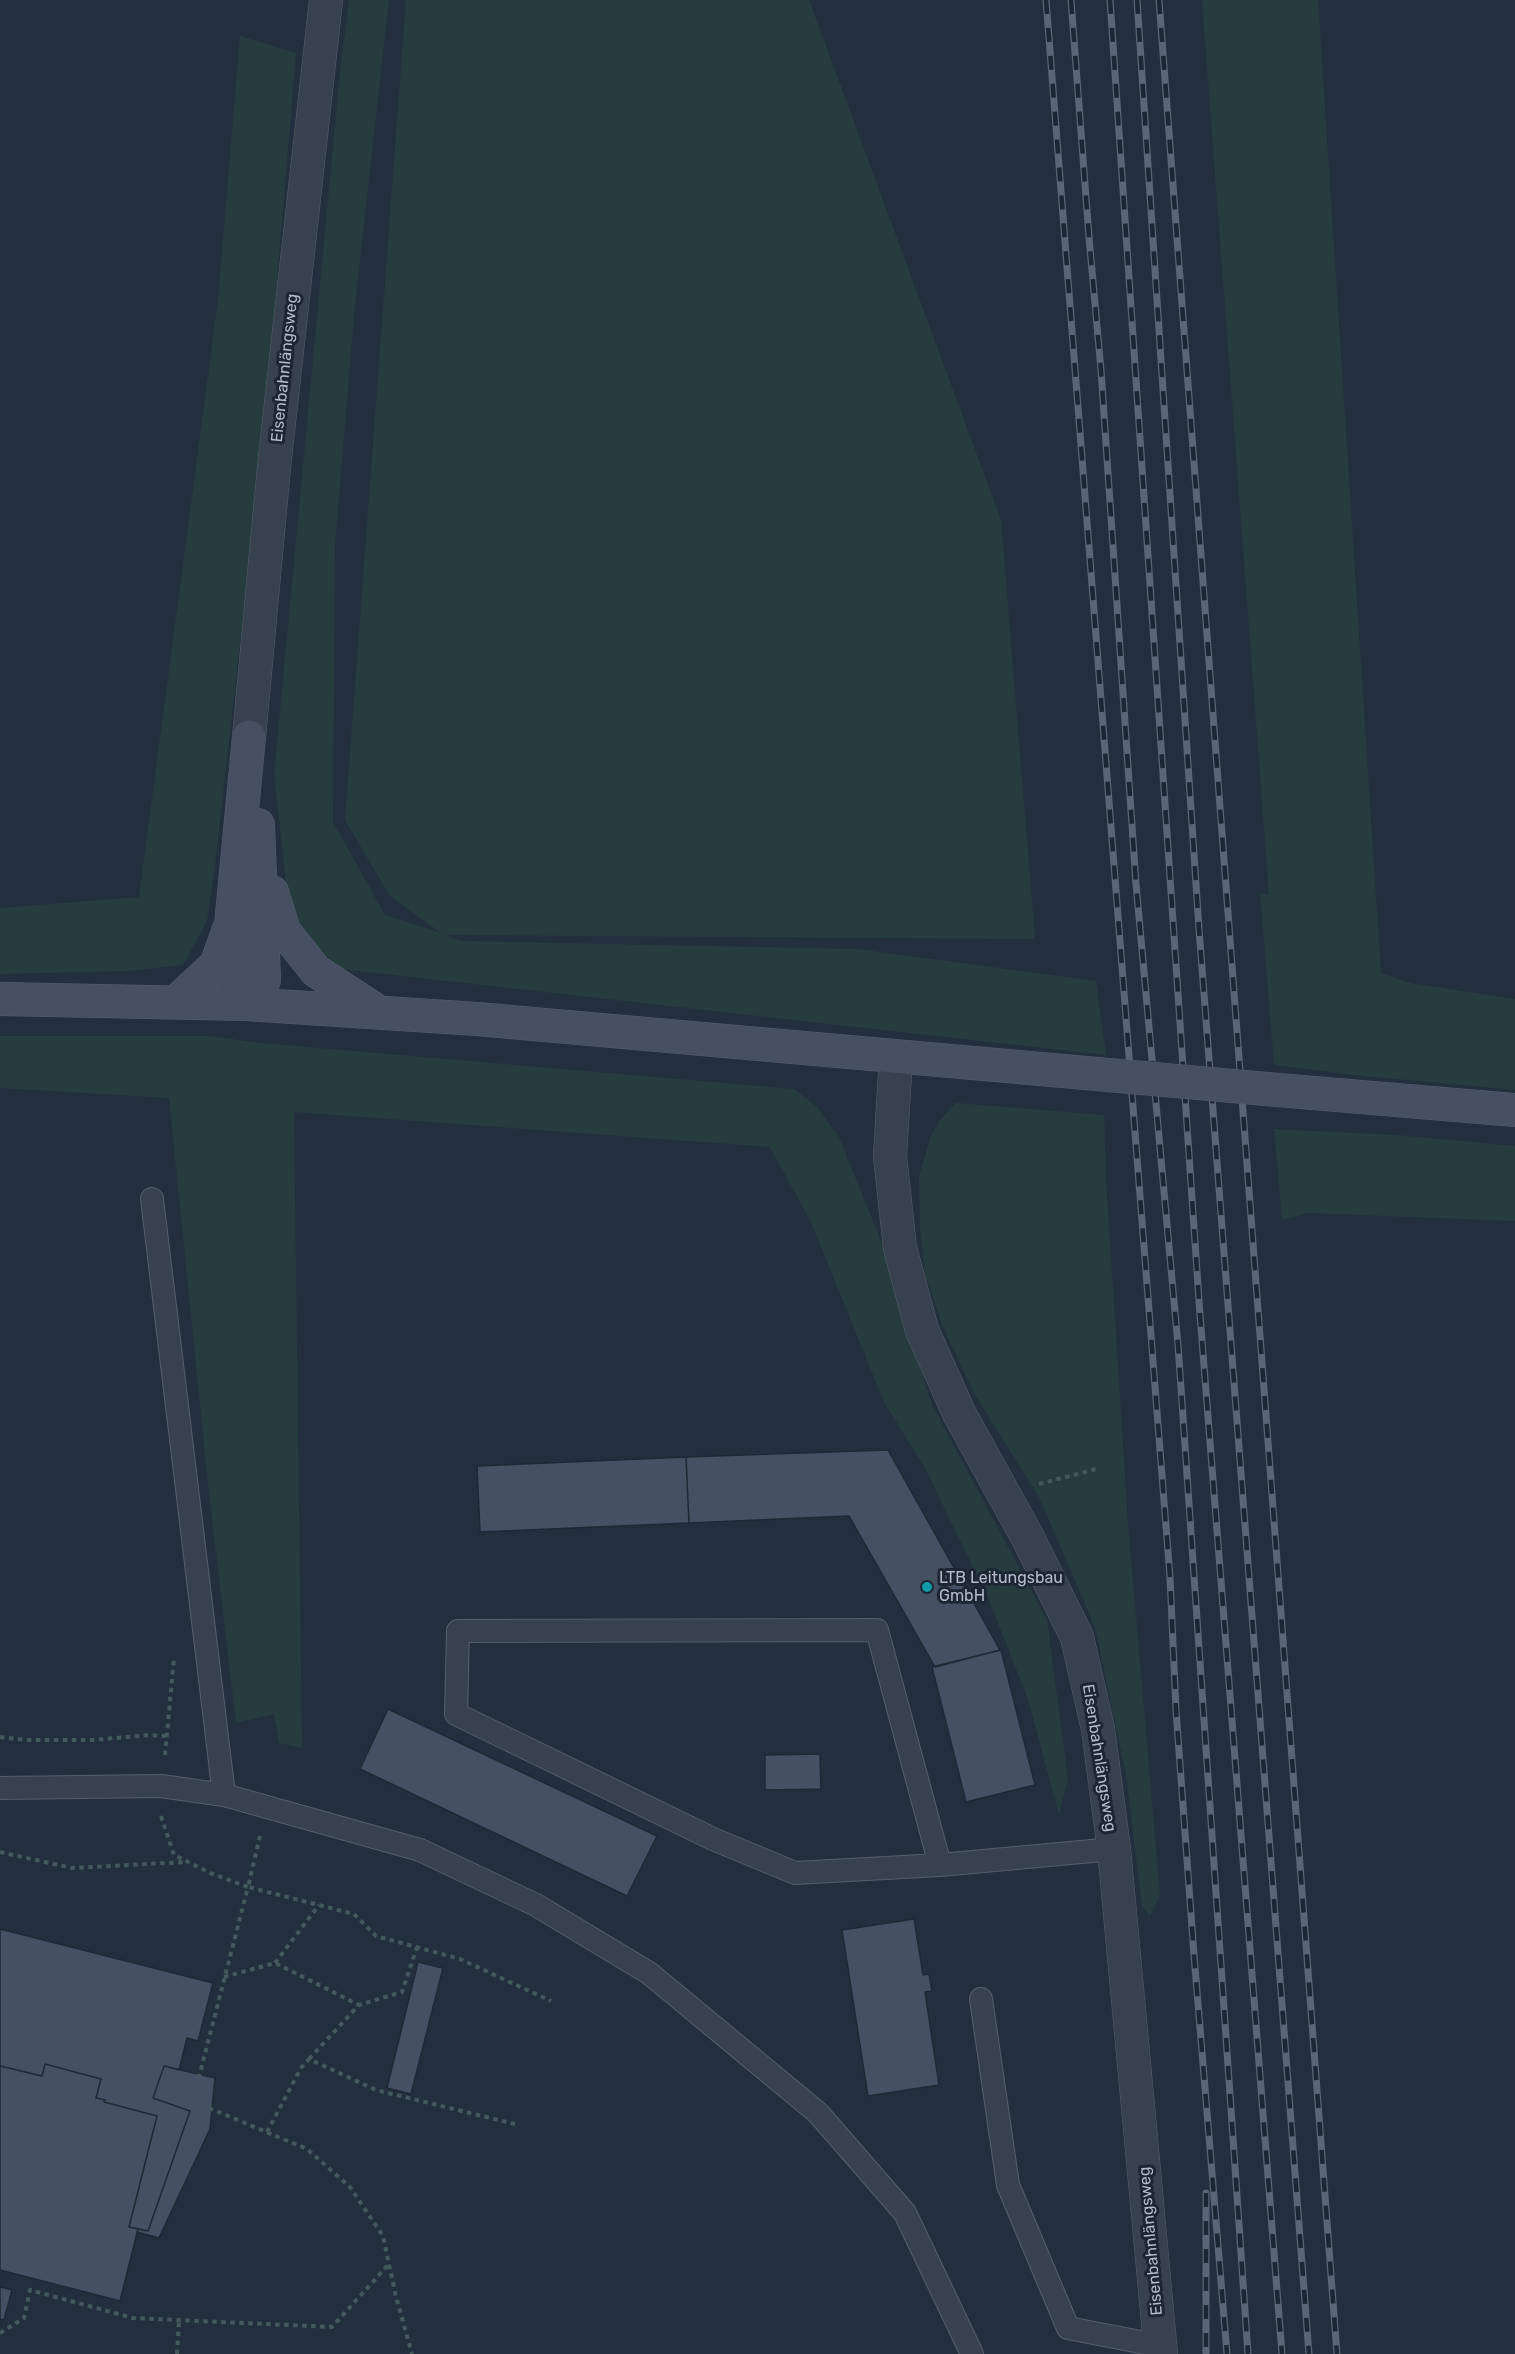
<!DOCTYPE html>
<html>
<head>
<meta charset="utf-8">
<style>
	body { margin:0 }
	canvas { display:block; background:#242f3e }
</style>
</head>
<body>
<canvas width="1515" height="2354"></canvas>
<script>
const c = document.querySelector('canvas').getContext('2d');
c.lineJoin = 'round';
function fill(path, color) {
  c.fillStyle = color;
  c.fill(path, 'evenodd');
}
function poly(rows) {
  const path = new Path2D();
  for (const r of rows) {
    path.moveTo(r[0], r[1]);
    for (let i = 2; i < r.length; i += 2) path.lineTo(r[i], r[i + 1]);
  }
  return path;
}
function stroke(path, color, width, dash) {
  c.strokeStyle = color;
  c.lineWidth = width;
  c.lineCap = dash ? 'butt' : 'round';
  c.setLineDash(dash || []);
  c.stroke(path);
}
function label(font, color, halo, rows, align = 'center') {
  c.font = font + ' Rubik,sans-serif';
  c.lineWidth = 6;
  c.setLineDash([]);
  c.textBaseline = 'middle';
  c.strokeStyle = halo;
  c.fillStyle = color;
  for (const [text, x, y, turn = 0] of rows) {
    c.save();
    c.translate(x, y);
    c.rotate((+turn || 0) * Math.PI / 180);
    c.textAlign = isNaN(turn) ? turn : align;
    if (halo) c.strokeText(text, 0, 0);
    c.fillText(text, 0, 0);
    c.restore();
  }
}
fill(poly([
	[349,0,389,0,354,314,335,546,333,822,385,915,441,933,390,896,345,820,406,0,809,0,1001,520,1035,939,446,935,460,941,857,949,1096,981,1106,1055,340,969,290,919,274,775,340,72],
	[1202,0,1318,0,1381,973,1410,983,1515,999,1515,1090,1363,1076,1274,1065,1260,893,1269,895],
	[240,36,296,53,267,403,215,866,207,921,183,965,128,971,0,974,0,908,139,897,218,300],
	[0,1036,209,1036,261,1043,794,1089,817,1107,839,1137,881,1241,932,1405,1047,1620,1068,1779,1059,1815,1028,1699,989,1600,925,1468,884,1402,811,1222,770,1147,294,1112,302,1748,279,1743,274,1714,236,1723,209,1493,169,1098,0,1088],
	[956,1103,1104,1115,1106,1179,1128,1523,1160,1895,1150,1916,1142,1906,1126,1775,1095,1627,1040,1499,974,1393,943,1327,925,1273,920,1229,919,1176,931,1136,940,1120],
	[1274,1129,1397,1135,1515,1146,1515,1221,1308,1213,1282,1220]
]), '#263c3f');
const building = poly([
	[888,1450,1000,1650,935,1667,849,1516,689,1523,686,1457,888,1450],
	[686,1457,689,1523,480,1532,477,1466,686,1457],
	[1001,1650,1035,1785,966,1802,932,1667,1001,1650],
	[388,1709,657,1836,627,1896,360,1769,388,1709],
	[820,1754,821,1789,765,1790,765,1755,820,1754],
	[914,1919,923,1975,929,1974,932,1991,925,1992,939,2085,868,2096,842,1930,914,1919],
	[0,1929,213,1983,198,2041,187,2038,179,2070,164,2066,153,2098,190,2111,148,2231,129,2227,157,2116,104,2102,105,2100,96,2098,101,2079,45,2064,42,2076,0,2066,0,1929],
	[418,1962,443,1968,411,2094,387,2088,418,1962],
	[45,2064,101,2079,96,2098,105,2100,104,2102,157,2116,129,2227,138,2229,120,2301,0,2270,0,2066,42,2076,45,2064],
	[164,2066,215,2078,210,2129,159,2238,137,2232,138,2229,148,2231,190,2111,153,2098,164,2066],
	[0,2287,12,2290,4,2320,0,2319,0,2287]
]);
fill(building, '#455162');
stroke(building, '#1f2835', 1.5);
const lane = poly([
	[152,1199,224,1795],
	[0,1788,161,1786,224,1795,420,1850,536,1905,649,1973,818,2113,905,2213,972,2354],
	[940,1865,795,1873,713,1839,456,1714,458,1631,877,1630,940,1865,1114,1849],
	[981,1999,1008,2185,1068,2328,1161,2346]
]);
const street = poly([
	[249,737,274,467,326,0],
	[896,1057,890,1156,900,1248,922,1330,959,1413,1028,1538,1077,1637,1098,1729,1114,1849,1161,2354]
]);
const secondary = poly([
	[249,737,231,925,235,984,246,1004,259,991,264,980,258,825],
	[272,892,284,931,316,971,377,1011],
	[0,999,246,1004,477,1019,1097,1074],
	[176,1002,216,965,229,929],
	[1278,1090,1515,1110]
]);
stroke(lane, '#565f6c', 24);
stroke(street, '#565f6c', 34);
stroke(secondary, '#565f6c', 34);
stroke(poly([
	[1039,1484,1100,1468],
	[0,1737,28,1740,93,1740,150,1735,167,1736],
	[165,1755,174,1658],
	[161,1816,174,1855,210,1873,248,1887,199,2077],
	[260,1836,248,1887,354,1914,376,1936,460,1959,551,2001],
	[0,1852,72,1868,186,1862],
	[275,1963,319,1905],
	[224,1977,275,1963,359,2005],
	[309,2059,359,2005,402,1992,417,1947],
	[209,2108,307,2149,350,2187,383,2236,396,2297,412,2354],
	[267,2132,301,2068,309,2059,376,2090,519,2125],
	[0,2333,24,2318,30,2290,133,2318,332,2327,389,2264],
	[177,2354,179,2320]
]), '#44595c', 4, [4.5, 4.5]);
stroke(lane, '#38414e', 22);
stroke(street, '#38414e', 33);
stroke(secondary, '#465061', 33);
const rail = poly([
	[1046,0,1170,1577,1176,1710,1194,1955,1227,2354],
	[1071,0,1089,237,1101,370,1136,884,1178,1345,1248,2354],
	[1110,0,1200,1315,1282,2354],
	[1137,0,1199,929,1309,2354],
	[1159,0,1337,2354],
	[1206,2193,1206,2354]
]);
stroke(rail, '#5a6575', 7);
stroke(rail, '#1d2633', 4.5, [14]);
const secondaryBridge = poly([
	[1097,1074,1278,1090]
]);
stroke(secondaryBridge, '#565f6c', 34, []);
stroke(secondaryBridge, '#465061', 33);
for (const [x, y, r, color] of [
	[927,1587,6,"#0f9aa8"]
]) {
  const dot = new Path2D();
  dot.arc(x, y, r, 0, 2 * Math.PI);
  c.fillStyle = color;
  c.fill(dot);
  stroke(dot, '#1d2633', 2);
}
label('16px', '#b4bcc9', '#1d2633', [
	["Eisenbahnlängsweg",285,368,-84],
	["Eisenbahnlängsweg",1099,1758,81],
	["Eisenbahnlängsweg",1151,2241,-95]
]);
label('16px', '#b4bcc9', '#1d2633', [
	["LTB Leitungsbau",939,1578],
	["GmbH",939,1596]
], 'left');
</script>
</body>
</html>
